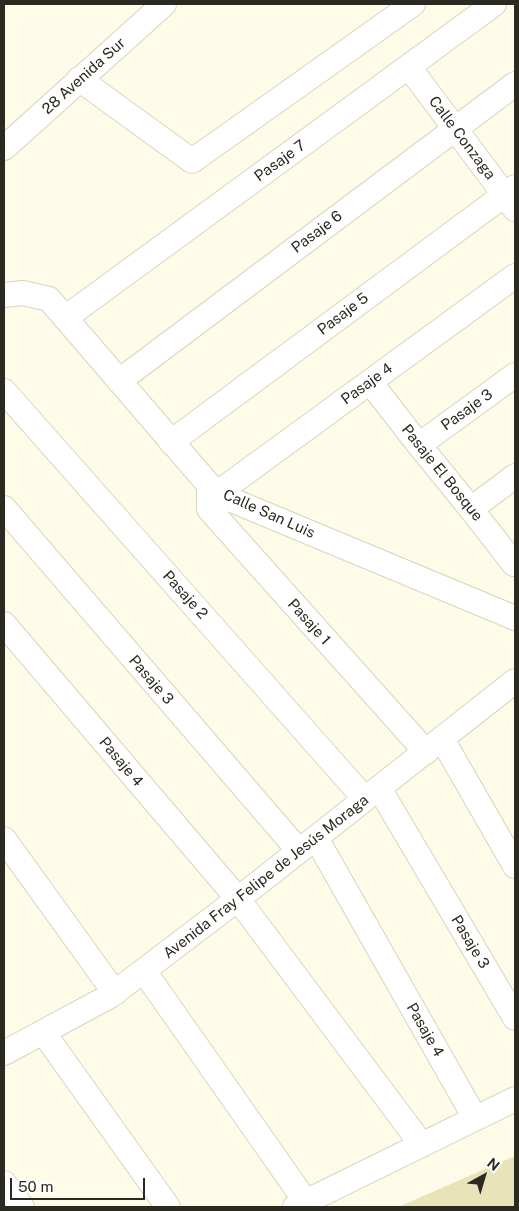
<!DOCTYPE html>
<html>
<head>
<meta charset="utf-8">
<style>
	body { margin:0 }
	#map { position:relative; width:519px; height:1211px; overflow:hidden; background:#fefce9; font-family:"Public Sans",sans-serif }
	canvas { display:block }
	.frame { position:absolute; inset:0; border:5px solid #2b2a21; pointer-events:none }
	.north { position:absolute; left:459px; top:1151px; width:50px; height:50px; -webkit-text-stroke:4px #fff; paint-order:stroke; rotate:39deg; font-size:14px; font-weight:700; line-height:20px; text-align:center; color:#2b2a21 }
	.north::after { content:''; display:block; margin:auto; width:18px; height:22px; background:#2b2a21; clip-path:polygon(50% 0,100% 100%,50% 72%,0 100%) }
	.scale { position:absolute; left:10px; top:1178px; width:135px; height:22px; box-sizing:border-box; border:2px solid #2b2a21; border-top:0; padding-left:6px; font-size:15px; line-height:18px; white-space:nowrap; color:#2b2a21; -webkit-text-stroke:4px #fff; paint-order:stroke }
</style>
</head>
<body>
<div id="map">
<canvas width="519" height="1211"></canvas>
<div class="frame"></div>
<div class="north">N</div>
<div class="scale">50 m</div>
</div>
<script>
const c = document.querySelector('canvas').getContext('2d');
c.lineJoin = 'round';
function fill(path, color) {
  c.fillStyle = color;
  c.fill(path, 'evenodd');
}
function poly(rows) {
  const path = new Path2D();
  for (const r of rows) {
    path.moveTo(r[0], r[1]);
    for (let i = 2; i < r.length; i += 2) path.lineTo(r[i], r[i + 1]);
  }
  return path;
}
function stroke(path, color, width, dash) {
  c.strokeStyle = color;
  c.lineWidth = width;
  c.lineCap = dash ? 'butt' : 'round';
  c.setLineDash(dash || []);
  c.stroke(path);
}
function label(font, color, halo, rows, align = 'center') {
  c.font = font + ' "Public Sans",sans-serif';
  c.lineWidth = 5;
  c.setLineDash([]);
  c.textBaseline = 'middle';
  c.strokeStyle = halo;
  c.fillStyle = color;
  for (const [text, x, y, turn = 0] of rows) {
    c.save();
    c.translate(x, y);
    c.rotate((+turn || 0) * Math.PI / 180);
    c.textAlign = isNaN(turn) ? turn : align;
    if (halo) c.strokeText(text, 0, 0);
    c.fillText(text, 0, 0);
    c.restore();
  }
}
fill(poly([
	[515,1156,515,1207,398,1207]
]), '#e8e3b9');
const minor = poly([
	[409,67,515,209],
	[79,79,192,161,413,4],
	[4,148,164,4],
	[4,295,23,293,49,299,209,485,229,499,515,618],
	[65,318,494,4],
	[119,381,515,84],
	[370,382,419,445,471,509,514,564],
	[4,391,365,799],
	[171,442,515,187],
	[419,445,515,375],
	[209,485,209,509,426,752],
	[219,492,515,276],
	[4,508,299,851],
	[471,509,515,476],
	[4,624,238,899,422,1145],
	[442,739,515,866],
	[379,788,515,1018],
	[316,838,475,1118],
	[4,839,115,993],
	[144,971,306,1202],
	[43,1032,168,1207],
	[4,1053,110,996,238,899,515,681],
	[4,1183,22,1207],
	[295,1207,515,1099]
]);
stroke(minor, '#d8d5bd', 26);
stroke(minor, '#fff', 24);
label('15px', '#2b2a21', '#fff', [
	["28 Avenida Sur",84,76,-42],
	["Calle Conzaga",462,138,53],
	["Pasaje 7",280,161,-36],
	["Pasaje 6",317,232,-37],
	["Pasaje 5",343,314,-37],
	["Pasaje 4",367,384,-36],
	["Pasaje 3",467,410,-36],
	["Pasaje El Bosque",442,473,51],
	["Calle San Luis",269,514,24],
	["Pasaje 2",185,595,48],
	["Pasaje 1",309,622,48],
	["Pasaje 3",151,680,49],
	["Pasaje 4",121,762,50],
	["Avenida Fray Felipe de Jesús Moraga",266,877,-38],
	["Pasaje 3",470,942,59],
	["Pasaje 4",425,1030,60]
]);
</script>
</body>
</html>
